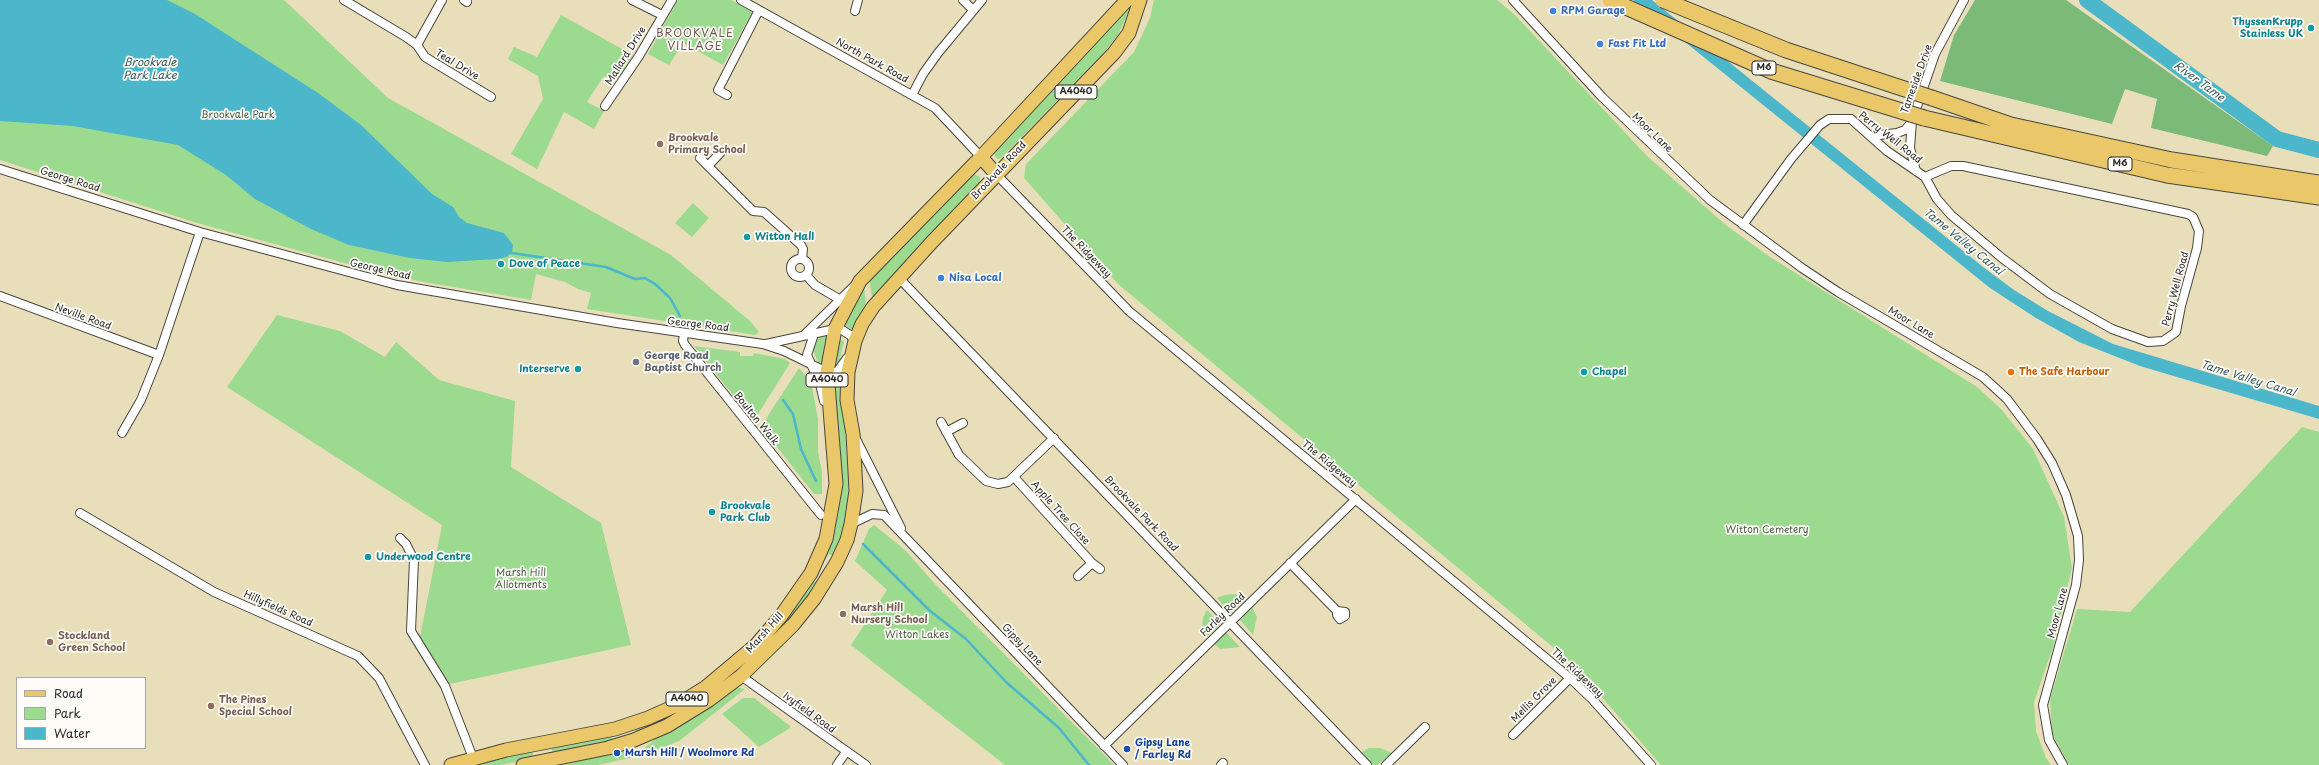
<!DOCTYPE html>
<html>
<head>
<meta charset="utf-8">
<style>
	body { margin:0 }
	#map { position:relative; width:2319px; height:765px; overflow:hidden; background:#e9deba; font-family:"Playpen Sans",sans-serif }
	canvas { display:block }
	.legend { position:absolute; left:16px; top:677px; width:130px; height:72px; box-sizing:border-box; background:#fdfcf7; border:1px solid #a9a8a5; margin:0; padding:5px 7px; list-style:none; font-size:12px; color:#2b2b2b }
	.legend li { display:flex; align-items:center; gap:8px; height:20px }
	.legend b { width:20px; border:1px solid #a9a8a5 }
</style>
</head>
<body>
<div id="map">
<canvas width="2319" height="765"></canvas>
<ul class="legend">
<li><b style="height:5px;background:#eac769"></b>Road</li>
<li><b style="height:11px;background:#9bda8f"></b>Park</li>
<li><b style="height:11px;background:#4cb6ca"></b>Water</li>
</ul>
</div>
<script>
const c = document.querySelector('canvas').getContext('2d');
c.lineJoin = 'round';
function fill(path, color) {
  c.fillStyle = color;
  c.fill(path, 'evenodd');
}
function poly(rows) {
  const path = new Path2D();
  for (const r of rows) {
    if (r.length === 3) {
      path.moveTo(r[0] + r[2], r[1]);
      path.arc(r[0], r[1], r[2], 0, 2 * Math.PI);
      continue;
    }
    path.moveTo(r[0], r[1]);
    for (let i = 2; i < r.length; i += 2) path.lineTo(r[i], r[i + 1]);
  }
  return path;
}
function stroke(path, color, width, dash) {
  c.strokeStyle = color;
  c.lineWidth = width;
  c.lineCap = dash ? 'butt' : 'round';
  c.setLineDash(dash || []);
  c.stroke(path);
}
function label(font, color, halo, rows, align = 'center') {
  c.font = font + ' "Playpen Sans",sans-serif';
  c.lineWidth = 3.5;
  c.setLineDash([]);
  c.textBaseline = 'middle';
  c.strokeStyle = halo;
  c.fillStyle = color;
  for (const [text, x, y, turn = 0] of rows) {
    c.save();
    c.translate(x, y);
    c.rotate((+turn || 0) * Math.PI / 180);
    c.textAlign = isNaN(turn) ? turn : align;
    if (halo) c.strokeText(text, 0, 0);
    c.fillText(text, 0, 0);
    c.restore();
  }
}
fill(poly([
	[0,0,284,0,388,98,671,255,750,321,759,332,755,335,587,309,591,293,578,289,565,282,536,274,531,300,423,282,370,270,197,223,0,160],
	[678,0,731,0,753,11,723,65,683,43,669,65,648,54],
	[1154,0,1497,0,1515,15,1647,156,1727,226,1770,257,1977,387,2002,410,2033,449,2064,517,2072,568,2053,647,2034,702,2036,731,2046,758,2051,765,1661,765,1572,663,1118,284,1024,178,1026,164,1134,52,1150,18],
	[1128,8,1130,9,1117,37,1100,57,1001,158,997,159,993,152,994,148],
	[561,15,633,55,621,73,603,77,587,102,604,111,594,129,564,112,537,169,511,154,543,99,538,76,508,59,514,47,537,57],
	[972,173,980,177,980,181,872,298,869,277],
	[693,203,709,218,692,237,675,223],
	[864,284,866,306,853,330,846,327,843,322],
	[277,315,340,331,385,357,396,342,439,380,515,401,511,467,601,523,631,645,450,684,420,637,442,525,227,387],
	[827,335,824,362,818,362,813,350,815,340],
	[838,337,844,342,838,366,833,367],
	[694,346,740,352,740,356,753,356,754,353,785,359,790,363,755,419,751,418],
	[799,368,811,382,818,419,818,452,822,472,822,494,814,494,762,428,769,414],
	[842,377,849,499,844,530,833,556,829,554,820,567,832,530,830,378],
	[2302,427,2319,432,2319,765,2069,765,2052,734,2050,700,2077,609,2130,612],
	[874,525,905,550,935,584,1114,765,1005,765,851,645,887,590,855,561,869,529],
	[812,579,818,583,772,641,719,687,677,713,636,732,634,729,717,683],
	[1235,594,1247,599,1230,613,1217,598,1224,595],
	[1252,607,1257,617,1253,635,1240,620],
	[1207,610,1219,623,1218,627,1206,637,1202,629,1203,617],
	[1226,632,1240,647,1220,649,1213,643],
	[735,687,745,689,679,741,649,753,642,754,642,750,664,732],
	[743,698,754,698,790,726,790,728,759,747,722,714],
	[612,735,613,740,565,752,555,754,552,751,552,747],
	[630,748,634,757,598,765,564,765],
	[1369,748,1380,748,1392,753,1377,765,1373,765,1362,752],
	[530,751,533,753,533,756,528,759,501,765,469,765]
]), '#9bda8f');
fill(poly([
	[1975,0,2066,0,2273,146,2267,156,2151,128,2157,99,2125,89,2112,124,1940,81,1954,35]
]), '#7cba7a');
fill(poly([
	[0,0,167,0,195,14,318,93,361,125,432,194,453,207,459,217,467,223,504,233,513,245,512,253,506,257,497,259,447,262,410,258,349,245,311,229,255,199,226,175,178,145,73,126,0,121],
	[1633,0,1652,0,1983,267,2014,290,2048,311,2113,344,2319,406,2319,419,2140,366,2079,342,2036,318,1990,288]
]), '#4cb6ca');
stroke(poly([
	[512,253,606,267,635,279,645,278,655,284,670,298,680,316],
	[783,400,793,414,801,449,816,481],
	[863,544,929,610,966,639,1006,682,1059,728,1089,765]
]), '#4cb6ca', 2.5);
stroke(poly([
	[2087,0,2277,139,2319,150]
]), '#4cb6ca', 16);
const minor = poly([
	[344,0,406,37,417,45,425,57,491,97],
	[464,0,467,2],
	[632,0,662,15],
	[741,0,935,108,981,157],
	[963,0,973,10],
	[1513,0,1602,97,1710,200,1802,268,1838,292,1983,377,2007,399,2037,439,2052,463,2066,495,2078,536,2079,560,2076,585,2043,705,2049,740,2063,765],
	[855,11,858,0],
	[417,45,442,0],
	[727,95,718,90,759,10],
	[912,95,923,74,938,53,982,0],
	[605,106,639,56,672,0],
	[1871,136,1897,133,1905,130,1912,122],
	[700,158,753,211,764,212,801,245,803,249,802,259],
	[708,166,721,152],
	[0,169,200,232,397,285,617,323,763,344,784,351,827,372,837,372,847,358],
	[1916,171,1910,148,1912,121,1935,54,1964,0],
	[997,175,1129,311,1570,678,1592,699,1651,765],
	[1743,225,1791,159,1820,125,1829,119,1851,119,1887,151,1925,177,1951,166,1963,166,2188,214,2193,217,2199,231,2197,248,2181,306,2176,332,2163,341,2148,342,2112,329,2050,294,2002,258,1951,215,1937,199,1925,177],
	[800,268,9],
	[806,275,815,285,839,299],
	[899,278,1367,765],
	[0,296,159,355],
	[684,333,683,341,685,345,821,515],
	[814,334,807,355,820,384,824,401],
	[804,335,856,284],
	[766,344,835,329,842,330,850,335,855,341,854,344],
	[941,422,959,455,986,481,998,484,1008,482,1054,438],
	[946,432,963,423],
	[122,433,141,400,159,355,200,232],
	[856,439,901,528],
	[1014,477,1092,563,1100,569],
	[80,513,214,592,358,656,379,678,425,765],
	[851,524,872,514,884,515,1123,765],
	[400,538,406,544,414,560,411,631,445,686,473,758],
	[1290,563,1337,611,1345,612,1345,616,1340,619,1337,615,1337,611],
	[1078,576,1092,563],
	[741,676,866,765],
	[1513,735,1570,678],
	[1104,746,1356,499],
	[837,765,846,752],
	[1221,765,1223,763],
	[1386,765,1425,727]
]);
const primary = poly([
	[981,157,997,175],
	[451,765,506,750,615,729,648,718,677,705,706,687,756,645,781,616,811,573,826,539,836,484,827,372,835,329,860,281,981,157,1127,0],
	[523,765,608,748,634,740,667,726,709,700,741,676,793,625,814,599,837,562,847,540,851,524,856,491,853,434,847,400,848,372,855,341,862,324,873,307,932,242,1114,53,1129,33,1140,0]
]);
const motorway = poly([
	[1932,98,2011,125,2172,160,2319,183],
	[1924,118,2167,175,2319,197]
]);
stroke(minor, '#484640', 10);
stroke(primary, '#484640', 15);
stroke(motorway, '#484640', 17);
stroke(minor, '#fff', 8);
stroke(primary, '#eac769', 13);
stroke(motorway, '#eac769', 15);
const motorwayBridge = poly([
	[1610,0,1771,71,1924,118],
	[1663,0,1786,50,1932,98]
]);
stroke(motorwayBridge, '#484640', 17, []);
stroke(motorwayBridge, '#eac769', 15);
for (const [x, y, r, color] of [
	[1553,11,4,"#3f7fe0"],
	[2311,28,4,"#0f9aa8"],
	[1600,44,4,"#3f7fe0"],
	[660,144,4,"#8d6e63"],
	[747,237,4,"#0f9aa8"],
	[501,264,4,"#0f9aa8"],
	[941,278,4,"#3f7fe0"],
	[636,362,4,"#6b7280"],
	[578,369,4,"#0f9aa8"],
	[1584,372,4,"#0f9aa8"],
	[2011,372,4,"#e8710a"],
	[712,512,4,"#0f9aa8"],
	[368,557,4,"#0f9aa8"],
	[843,614,4,"#8d6e63"],
	[50,642,4,"#8d6e63"],
	[211,706,4,"#8d6e63"],
	[1127,749,4,"#1a4fb4"],
	[617,753,4,"#1a4fb4"]
]) {
  const dot = new Path2D();
  dot.arc(x, y, r, 0, 2 * Math.PI);
  c.fillStyle = color;
  c.fill(dot);
  stroke(dot, '#fdfcf7', 1.5);
}
for (const [x, y, w] of [
	[1764,68,24],
	[1076,92,42],
	[2120,164,24],
	[827,380,42],
	[687,699,42]
]) {
  const box = new Path2D();
  box.roundRect(x - w / 2, y - 7, w, 14, 3);
  c.fillStyle = '#fdfcf7';
  c.fill(box);
  stroke(box, '#2b2b2b', 1);
}
label('bold 9px', '#2b2b2b', null, [
	["M6",1764,68],
	["A4040",1076,92],
	["M6",2120,164],
	["A4040",827,380],
	["A4040",687,699]
]);
label('bold 10px', '#366cbe', '#fdfcf7', [
	["RPM Garage",1561,11],
	["Fast Fit Ltd",1608,44],
	["Nisa Local",949,278]
], 'left');
label('bold 10px', '#0d838f', '#fdfcf7', [
	["ThyssenKrupp",2303,22,"right"],
	["Stainless UK",2303,34,"right"],
	["Witton Hall",755,237],
	["Dove of Peace",509,264],
	["Interserve",570,369,"right"],
	["Chapel",1592,372],
	["Brookvale",720,506],
	["Park Club",720,518],
	["Underwood Centre",376,557]
], 'left');
label('10px', '#2b2b2b', '#fdfcf7', [
	["Mallard Drive",626,56,-58],
	["North Park Road",872,61,29],
	["Teal Drive",457,65,31],
	["Tameside Drive",1917,79,-70],
	["Moor Lane",1652,133,44],
	["Perry Well Road",1890,138,38],
	["Brookvale Road",999,171,-47],
	["George Road",70,180,17],
	["The Ridgeway",1086,252,46],
	["George Road",380,270,13],
	["Perry Well Road",2176,289,-75],
	["Neville Road",83,317,20],
	["Moor Lane",1911,323,31],
	["George Road",698,325,7],
	["Boulton Walk",756,419,51],
	["The Ridgeway",1329,464,39],
	["Apple Tree Close",1060,513,48],
	["Brookvale Park Road",1141,514,46],
	["Hillyfields Road",278,609,24],
	["Moor Lane",2058,613,-75],
	["Farley Road",1223,615,-44],
	["Marsh Hill",765,633,-48],
	["Gipsy Lane",1022,645,46],
	["The Ridgeway",1577,673,43],
	["Mellis Grove",1534,700,-45],
	["Ivyfield Road",809,713,36]
]);
label('10px', '#4d6049', '#fdfcf7', [
	["Brookvale Park",238,115],
	["Witton Cemetery",1767,530],
	["Marsh Hill",521,573],
	["Allotments",521,585],
	["Witton Lakes",917,635]
]);
label('bold 10px', '#785e54', '#fdfcf7', [
	["Brookvale",668,138],
	["Primary School",668,150],
	["Marsh Hill",851,608],
	["Nursery School",851,620],
	["Stockland",58,636],
	["Green School",58,648],
	["The Pines",219,700],
	["Special School",219,712]
], 'left');
label('bold 10px', '#5b616d', '#fdfcf7', [
	["George Road",644,356],
	["Baptist Church",644,368]
], 'left');
label('bold 10px', '#c56008', '#fdfcf7', [
	["The Safe Harbour",2019,372]
], 'left');
label('bold 10px', '#164399', '#fdfcf7', [
	["Gipsy Lane",1135,743],
	["/ Farley Rd",1135,755],
	["Marsh Hill / Woolmore Rd",625,753]
], 'left');
c.letterSpacing = '1px';
label('11px', '#71544d', '#fdfcf7', [
	["BROOKVALE",695,34],
	["VILLAGE",695,47]
]);
c.letterSpacing = '0px';
label('italic 11px', '#375c63', '#fdfcf7', [
	["Brookvale",150,63],
	["Park Lake",150,76],
	["River Tame",2199,82,36],
	["Tame Valley Canal",1963,242,39],
	["Tame Valley Canal",2248,379,17]
]);
</script>
</body>
</html>
